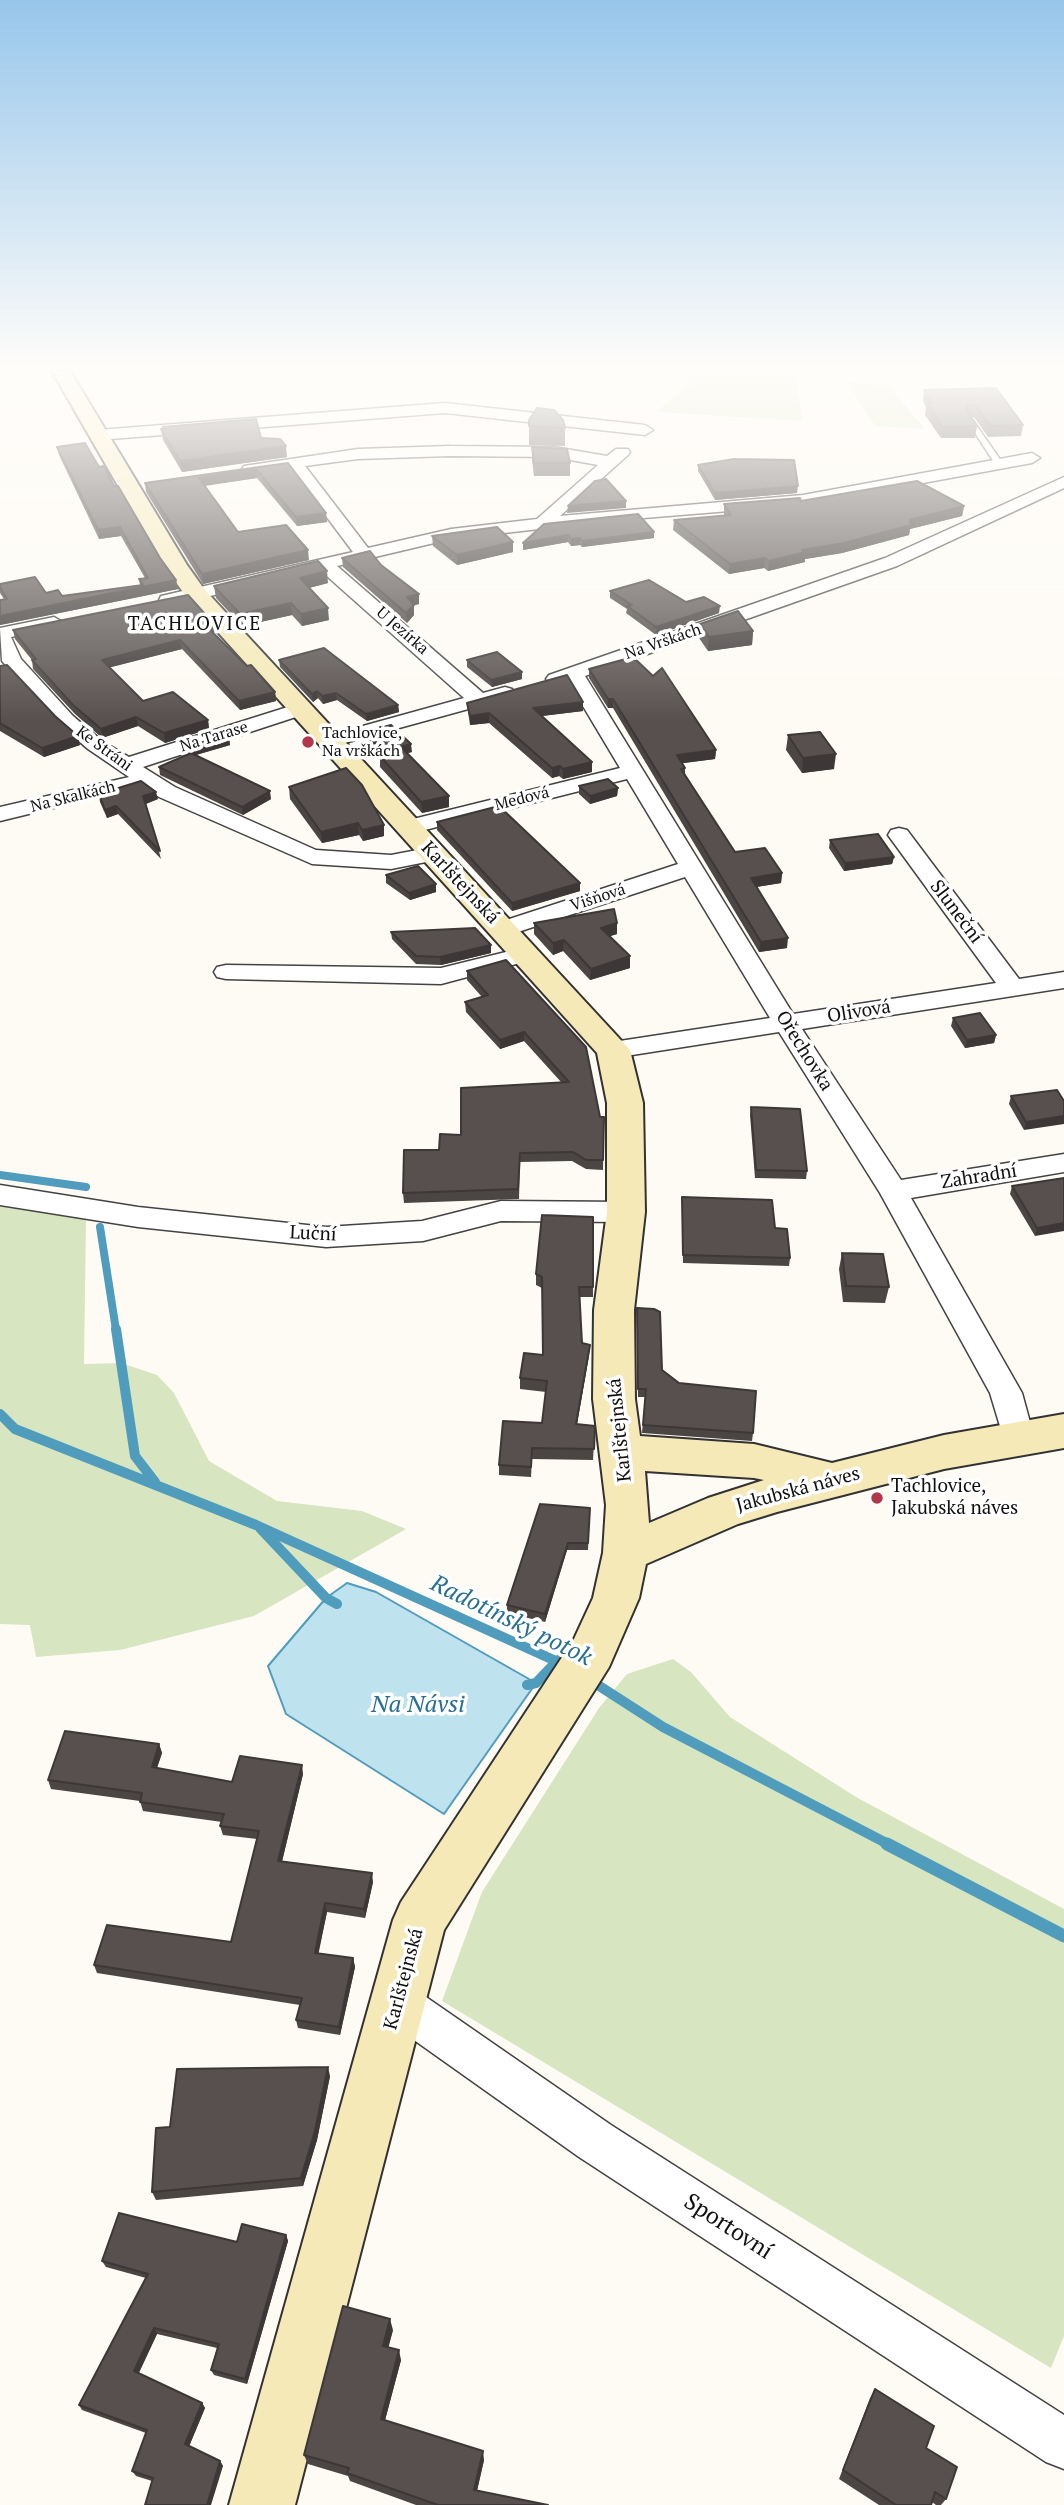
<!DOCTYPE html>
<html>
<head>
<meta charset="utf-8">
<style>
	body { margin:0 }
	canvas { display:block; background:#fefbf4 }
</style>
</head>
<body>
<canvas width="1064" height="2505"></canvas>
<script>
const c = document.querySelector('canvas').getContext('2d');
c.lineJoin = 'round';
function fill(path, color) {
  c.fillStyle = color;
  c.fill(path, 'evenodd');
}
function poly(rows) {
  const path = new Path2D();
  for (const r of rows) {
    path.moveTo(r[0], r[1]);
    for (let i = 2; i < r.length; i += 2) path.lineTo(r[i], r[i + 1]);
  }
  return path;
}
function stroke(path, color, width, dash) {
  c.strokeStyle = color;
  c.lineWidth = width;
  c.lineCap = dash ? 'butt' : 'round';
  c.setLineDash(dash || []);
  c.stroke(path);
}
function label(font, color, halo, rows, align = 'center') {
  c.font = font + ' "PT Serif",serif';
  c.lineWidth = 7;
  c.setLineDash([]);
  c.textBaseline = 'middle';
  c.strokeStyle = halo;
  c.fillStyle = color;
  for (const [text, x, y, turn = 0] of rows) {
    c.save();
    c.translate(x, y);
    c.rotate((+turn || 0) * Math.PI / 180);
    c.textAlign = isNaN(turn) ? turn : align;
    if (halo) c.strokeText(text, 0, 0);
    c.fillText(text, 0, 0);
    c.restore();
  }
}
fill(poly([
	[703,371,790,371,794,375,798,389,802,421,657,412],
	[846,381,888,386,925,429,875,426],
	[0,1204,86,1219,84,1364,121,1363,157,1375,174,1393,209,1461,277,1501,362,1511,406,1529,254,1616,120,1650,36,1657,30,1625,0,1624],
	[673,1659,691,1672,730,1717,856,1797,1064,1909,1064,2336,1051,2368,442,2001,482,1892,599,1708,627,1674]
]), '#d7e5c1');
const water = poly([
	[347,1583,376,1592,536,1683,444,1814,286,1714,268,1666,326,1598,347,1583]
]);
fill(water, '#bfe2ef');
stroke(water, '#4f9cbd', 2);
stroke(poly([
	[0,1175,86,1187],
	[100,1227,116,1330]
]), '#4f9cbd', 8);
stroke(poly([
	[116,1329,135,1456,155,1482],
	[0,1414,15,1429,256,1525,569,1667],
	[260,1528,326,1598,337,1604],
	[590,1680,663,1727,890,1845],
	[527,1685,536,1683,558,1660]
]), '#4f9cbd', 10);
stroke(poly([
	[887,1844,1064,1936]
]), '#4f9cbd', 13);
const lane = poly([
	[966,419,972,419,1004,465,1003,467,997,467,966,419]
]);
const street = poly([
	[445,403,645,425,653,430,645,435,445,413,98,440,90,435,98,430,445,403],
	[450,446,554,447,607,456,616,449,628,449,630,452,628,455,560,516,803,495,1032,453,1040,458,1032,463,803,505,619,520,451,539,337,566,483,693,505,687,512,689,515,693,512,697,330,747,323,745,319,741,323,737,464,698,320,570,168,606,159,600,161,596,353,552,290,468,250,474,244,472,242,469,244,466,358,449,450,446],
	[450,456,554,457,598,465,537,519,451,529,368,548,305,466,358,459,450,456],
	[1064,477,1064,488,897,566,585,676,793,1014,996,983,888,835,891,830,899,828,907,830,1019,979,1064,972,1064,988,802,1029,901,1180,1064,1154,1064,1172,911,1198,1022,1393,1034,1437,1030,1446,1018,1450,1006,1446,990,1393,880,1193,779,1032,613,1058,604,1056,600,1050,604,1044,613,1042,770,1018,685,877,512,934,503,936,494,934,491,929,494,924,678,864,627,779,409,834,401,832,398,827,401,822,620,768,568,681,556,685,549,683,546,679,549,675,885,558,1064,477],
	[54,617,64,623,61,627,11,637,21,659,73,716,102,741,129,757,294,705,301,703,308,705,311,709,308,713,143,767,175,787,316,850,391,855,433,847,441,849,444,854,441,859,391,869,312,864,159,797,143,786,0,821,0,807,129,777,88,749,59,724,2,661,0,628,54,617],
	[526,947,535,949,538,954,535,959,441,984,226,979,217,977,214,972,217,967,226,965,441,968,526,947],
	[0,1185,138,1207,326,1227,422,1221,501,1201,626,1202,636,1205,641,1212,636,1219,626,1222,501,1221,423,1241,326,1247,138,1227,0,1205,0,1185],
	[398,1982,413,1988,611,2125,1064,2415,1064,2469,1046,2462,579,2157,383,2018,377,2003,383,1988,398,1982]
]);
const secondary = poly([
	[52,371,70,371,187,565,204,589,630,1050,643,1103,645,1212,634,1310,635,1399,640,1436,754,1444,832,1463,944,1435,1064,1414,1064,1448,944,1469,777,1512,738,1524,646,1564,639,1598,609,1667,444,1930,295,2505,229,2505,393,1920,401,1902,574,1639,593,1598,603,1553,606,1505,593,1399,594,1310,607,1212,607,1103,597,1053,188,599,164,566,52,371],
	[645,1471,754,1478,764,1480,708,1498,649,1523,645,1471]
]);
stroke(lane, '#434343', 3);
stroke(street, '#434343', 3);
stroke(secondary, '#323232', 4);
fill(lane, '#fff');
fill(street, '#fff');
fill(secondary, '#f5e9b8');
fill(poly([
	[996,388,1023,425,1021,436,988,437,974,417,971,417,977,426,975,438,941,438,925,415,926,407,923,401,924,390],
	[529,420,565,428,565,446,529,445],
	[163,427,261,438,287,457,182,472,163,440,161,429,164,429],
	[85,443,99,467,104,466,114,486,118,486,160,558,176,580,178,589,0,625,0,600,4,599,0,593,0,584,35,577,46,593,58,590,62,596,140,585,139,579,145,578,121,536,99,539,59,455,57,447],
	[532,447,570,463,570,476,534,476,532,460],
	[288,463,326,513,327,522,297,526,257,478,205,486,238,532,309,560,203,584,146,492,145,483],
	[698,465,797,493,715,500,698,471],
	[801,501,964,506,962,516,910,529,909,535,842,553,805,559,805,562,768,571,764,568,729,574,673,530,674,520,724,515,724,504],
	[544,524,654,532,654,538,582,547,580,545,571,546,568,542,523,550,523,543],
	[432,536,513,552,457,565,433,546],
	[342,558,381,565,419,594,419,604,414,605,414,615,407,623,343,567],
	[328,583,309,588,329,620,302,626,292,615,242,626,216,598,214,586],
	[610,591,719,613,656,635,626,613,627,609,610,598],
	[213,623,214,632,213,632,247,666,275,692,276,701,240,710,182,649,110,667,143,701,208,720,209,729,165,743,138,726,102,738,75,714,33,669,32,660,15,639,13,630],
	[700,624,753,631,752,645,708,651,699,638],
	[279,660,398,705,399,712,367,721,337,700,323,704,318,698,313,702,280,667],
	[467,660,522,679,492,687,467,667],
	[0,666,80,745,44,757,0,731],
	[589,669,716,750,715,759,682,763,685,768,685,774,735,852,782,873,781,883,756,887,787,948,759,952,613,708,608,708,589,678],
	[467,703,583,711,542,716,592,762,592,772,563,779,559,776,552,778,489,723,470,725,468,712],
	[367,735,412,752,407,753,449,807,422,813,380,767,380,756,381,756,367,743],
	[788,735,834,769,802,773,786,750],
	[229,738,230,745,196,755,271,799,243,815,160,775,159,767,186,755,185,748],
	[579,786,618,788,617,796,590,804,579,794],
	[289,787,384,836,363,841,359,835,322,843,290,799],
	[99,794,158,799,146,804,161,859,118,814,107,818,100,802],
	[437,822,580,891,512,911,437,830],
	[830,840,894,857,892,864,844,871,829,848],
	[386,875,436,892,410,900,386,883],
	[534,923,617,934,610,936,630,968,590,980,563,951,553,955,534,934],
	[391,932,491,945,491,953,441,965,416,964,392,939],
	[506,960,600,1117,604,1117,603,1170,586,1169,572,1161,520,1162,519,1199,404,1203,403,1193,439,1150,461,1135,561,1082,524,1041,500,1049,466,1012,465,1002,482,997,467,980,467,971],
	[953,1018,996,1035,994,1043,965,1048,951,1026],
	[1057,1090,1024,1130,1009,1104,1011,1096],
	[751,1107,807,1171,806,1179,755,1178,750,1115],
	[1064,1178,1035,1236,1010,1194,1012,1186],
	[682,1197,775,1228,790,1258,789,1266,683,1263],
	[593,1217,593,1297,579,1297,582,1343,589,1355,577,1424,595,1426,593,1460,532,1459,531,1477,499,1475,499,1465,542,1423,546,1392,520,1389,520,1378,543,1355,542,1288,536,1285,536,1274],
	[842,1253,889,1287,885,1303,843,1302,839,1269],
	[637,1308,662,1370,679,1383,753,1433,752,1441,642,1433,645,1397,638,1397],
	[590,1508,588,1550,567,1550,545,1622,507,1613,507,1605],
	[159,1744,162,1753,157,1768,232,1782,303,1774,282,1861,373,1882,365,1918,327,1912,318,1953,353,1958,355,1967,340,2035,298,2028,296,2020,300,2005,97,1973,94,1965,231,1942,257,1839,223,1835,220,1826,222,1822,143,1811,140,1801,51,1789,48,1780],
	[330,2076,317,2140,303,2186,156,2200,152,2192,170,2127],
	[286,2235,288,2241,247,2384,214,2375,211,2370,217,2348,157,2334,139,2373,202,2403,205,2408,189,2446,220,2461,223,2466,152,2481,136,2476,132,2471,146,2433,82,2410,79,2405,146,2278,106,2267,102,2261],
	[393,2330,388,2347,401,2360,385,2420,484,2460,477,2491,548,2505,416,2505,350,2481,348,2476,308,2464,304,2455],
	[875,2389,926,2448,946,2499,941,2505,936,2505,932,2502,931,2505,879,2505,839,2479,870,2398]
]), '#4b4543');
fill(poly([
	[286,446,287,457,182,472,180,461],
	[256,469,257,478,200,486,199,478],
	[798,486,797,493,715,500,715,493],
	[626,501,626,508,567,513,568,506],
	[964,506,962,516,910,529,909,535,842,553,805,559,805,562,768,571,769,561,802,550],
	[326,513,327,522,297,526,296,517],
	[120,527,121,536,99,539,98,530],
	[654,532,654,538,582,547,582,541],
	[568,535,568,542,523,550,523,543],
	[580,538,580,545,571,546,571,539],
	[513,542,513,552,457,565,457,555],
	[308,550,309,560,203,584,202,574],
	[765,558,764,568,729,574,730,564],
	[327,571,328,583,301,590,300,578],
	[176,580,178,589,0,625,0,616],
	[419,594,419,604,407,607,407,597],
	[291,603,292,615,242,626,240,614],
	[414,605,414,615,407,623,406,613],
	[720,606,719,613,656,635,656,627],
	[328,608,329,620,302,626,301,614],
	[213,623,214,632,207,634,205,625],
	[753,631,752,645,708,651,709,637],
	[180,640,182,649,104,669,102,660],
	[522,672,522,679,492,687,491,680],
	[317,691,318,698,313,702,312,694],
	[275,692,276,701,240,710,239,701],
	[336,693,337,700,323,704,322,696],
	[608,699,613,699,613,708,608,708],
	[583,702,583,711,533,717,533,708],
	[398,705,399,712,367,721,366,714],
	[489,713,489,723,470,725,470,716],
	[136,717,138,726,102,738,101,729],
	[208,720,209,729,165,743,164,733],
	[78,736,80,745,44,757,42,748],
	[229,738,230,745,189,757,188,750],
	[411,744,412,752,384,759,384,752],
	[716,750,715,759,677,764,677,755],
	[836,754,834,769,802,773,803,758],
	[592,762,592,772,563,779,563,769],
	[560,766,559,776,552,778,552,768],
	[618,788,617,796,590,804,590,796],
	[270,791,271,799,243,815,242,807],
	[156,792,158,799,145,804,143,796],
	[449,796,449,807,422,813,421,802],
	[116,806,118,814,107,818,105,810],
	[358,823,359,835,322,843,321,832],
	[384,825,384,836,363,841,362,830],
	[894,857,892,864,844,871,845,863],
	[782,873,781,883,750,888,751,878],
	[580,883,580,891,512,911,512,903],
	[436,884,436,892,410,900,409,893],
	[617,923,617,934,601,939,601,928],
	[788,938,787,948,759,952,761,942],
	[564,940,563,951,553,955,553,943],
	[491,945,491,953,441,965,440,957],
	[630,956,630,968,590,980,591,969],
	[524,1032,524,1041,500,1049,500,1040],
	[996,1035,994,1043,965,1048,967,1040],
	[1064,1116,1064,1124,1024,1130,1026,1122],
	[1064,1223,1064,1231,1035,1236,1037,1228],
	[590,1345,589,1355,575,1435,576,1424],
	[568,1543,567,1550,545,1622,545,1614],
	[159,1744,162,1753,154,1776,152,1767],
	[302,1765,303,1774,280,1870,278,1861],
	[372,1873,373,1882,365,1918,364,1909],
	[325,1903,327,1912,317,1961,315,1953],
	[353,1958,355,1967,340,2035,339,2027],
	[328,2067,330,2076,317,2140,303,2186,301,2178],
	[286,2235,288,2241,247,2384,245,2379],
	[390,2319,393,2330,386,2357,383,2346],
	[154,2328,157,2334,137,2376,134,2371],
	[399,2350,401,2360,383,2428,381,2419],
	[202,2403,205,2408,188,2449,185,2444],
	[483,2451,484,2460,475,2499,474,2490],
	[220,2461,223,2466,211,2505,207,2505]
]), '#3d3837');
const building = poly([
	[996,388,1023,425,990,426,976,406,968,405,966,409,977,426,943,427,927,403,932,403,924,390,996,388],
	[537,408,554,410,563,420,565,428,529,426,529,420,537,408],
	[256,419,261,438,280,439,286,446,180,461,161,429,165,429,163,427,256,419],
	[85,443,99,467,104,466,114,486,118,486,160,558,176,580,0,616,0,600,7,599,0,587,0,584,35,577,46,593,58,590,62,596,143,585,139,579,148,578,120,527,98,530,57,447,85,443],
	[532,447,567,449,570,463,534,463,532,447],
	[734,459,794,460,798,486,715,493,698,465,734,459],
	[288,463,326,513,296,517,256,469,199,478,238,532,286,525,308,550,202,574,145,483,288,463],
	[606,479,626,501,568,506,595,481,606,479],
	[917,481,964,506,910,520,911,525,844,543,802,550,806,552,769,561,765,558,730,564,674,520,731,515,724,504,800,498,801,501,917,481],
	[638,514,654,532,582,541,580,538,571,539,568,535,523,543,544,524,638,514],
	[497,527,513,542,457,555,432,536,497,527],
	[370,551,381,565,419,594,407,597,414,605,406,613,342,558,370,551],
	[318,561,327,571,300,578,328,608,301,614,291,603,240,614,214,586,318,561],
	[649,580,686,602,704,597,720,606,656,627,627,606,632,605,610,591,649,580],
	[188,595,213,623,205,625,247,666,251,665,275,692,239,701,180,640,102,660,143,701,173,692,208,720,164,733,136,717,101,729,73,705,32,660,36,659,13,630,188,595],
	[738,611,753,631,709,637,700,624,738,611],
	[324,648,398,705,366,714,336,693,322,696,317,691,312,694,279,660,324,648],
	[497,652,522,672,491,680,467,660,497,652],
	[633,657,653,676,662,668,716,750,677,755,685,768,681,769,735,852,765,848,782,873,751,878,788,938,761,942,613,699,608,699,589,669,633,657],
	[7,665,55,716,78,736,42,748,0,723,0,666,7,665],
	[567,675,583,702,533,708,592,762,563,769,560,766,552,768,489,713,470,716,467,703,567,675],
	[391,725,411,744,384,752,367,735,369,731,391,725],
	[820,732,836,754,803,758,788,735,820,732],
	[225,735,229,738,188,750,185,748,225,735],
	[404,750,449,796,421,802,380,756,404,750],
	[191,753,270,791,242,807,159,767,191,753],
	[346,768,362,785,384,825,362,830,358,823,321,832,289,787,346,768],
	[608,779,618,788,590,796,579,786,608,779],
	[141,781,156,792,143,796,160,851,116,806,105,810,99,794,141,781],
	[499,806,580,883,512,903,437,822,499,806],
	[878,834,894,857,845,863,830,840,878,834],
	[418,866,436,884,409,893,386,875,418,866],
	[614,909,617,923,601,928,630,956,591,969,564,940,553,943,534,923,614,909],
	[475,928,491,945,440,957,416,956,391,932,475,928],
	[506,960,586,1047,600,1117,604,1117,603,1160,586,1160,573,1152,520,1153,518,1189,403,1193,404,1150,439,1150,440,1134,461,1135,461,1088,569,1082,524,1032,500,1040,465,1002,488,995,467,971,506,960],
	[980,1013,996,1035,967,1040,953,1018,980,1013],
	[1057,1090,1064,1101,1064,1116,1026,1122,1011,1096,1057,1090],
	[751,1107,800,1109,807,1171,756,1170,751,1107],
	[1064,1178,1064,1223,1037,1228,1012,1186,1064,1178],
	[682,1197,772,1200,775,1228,787,1229,790,1258,683,1255,682,1197],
	[542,1215,593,1217,593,1287,579,1287,582,1343,590,1345,576,1424,595,1426,594,1449,532,1448,531,1467,499,1465,503,1421,542,1423,547,1381,520,1378,524,1353,543,1355,542,1277,536,1274,542,1215],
	[842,1253,883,1254,889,1287,846,1286,842,1253],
	[637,1308,654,1309,660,1312,662,1370,679,1383,756,1391,753,1433,643,1425,646,1389,638,1389,637,1308],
	[540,1504,590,1508,588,1543,568,1543,545,1614,507,1605,540,1504],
	[65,1731,159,1744,152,1767,232,1782,240,1756,302,1765,278,1861,372,1873,364,1909,325,1903,315,1953,353,1958,339,2027,296,2020,302,1998,94,1965,107,1925,231,1942,259,1831,220,1826,224,1814,140,1802,142,1793,48,1780,65,1731],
	[328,2067,315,2131,301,2178,152,2192,156,2128,170,2127,177,2069,328,2067],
	[119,2213,237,2242,242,2224,286,2235,245,2379,211,2370,219,2344,154,2328,134,2371,202,2403,185,2444,220,2461,207,2505,145,2505,153,2478,132,2471,147,2430,79,2405,148,2274,102,2261,119,2213],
	[343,2306,390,2319,383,2346,399,2350,381,2419,483,2451,474,2490,548,2505,438,2505,347,2473,349,2468,304,2455,343,2306],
	[875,2389,934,2426,926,2448,957,2467,946,2499,935,2492,931,2505,896,2505,843,2470,875,2389]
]);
fill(building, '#57504e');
stroke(building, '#3d3837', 2);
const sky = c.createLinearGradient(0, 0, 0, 721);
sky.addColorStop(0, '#97c6eb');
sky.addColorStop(0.51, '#fffdfa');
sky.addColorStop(1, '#fffdfa00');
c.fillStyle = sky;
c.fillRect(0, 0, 1064, 721);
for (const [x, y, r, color] of [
	[308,742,7,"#b0384a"],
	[877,1498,7,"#b0384a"]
]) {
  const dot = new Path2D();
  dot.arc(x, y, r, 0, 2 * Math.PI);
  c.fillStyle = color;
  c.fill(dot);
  stroke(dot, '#fff', 2.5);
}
label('16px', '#101010', '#fff', [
	["U Jezírka",402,631,41],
	["Na Vrškách",663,642,-19],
	["Na Tarase",214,737,-17],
	["Ke Stráni",104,749,36],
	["Na Skalkách",73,797,-14],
	["Medová",522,799,-14],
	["Višňová",598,898,-18]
]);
label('16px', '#101010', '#fff', [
	["Tachlovice,",322,733],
	["Na vrškách",322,751]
], 'left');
c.letterSpacing = '2px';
label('19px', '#101010', '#fff', [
	["TACHLOVICE",195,625]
]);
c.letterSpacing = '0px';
label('19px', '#101010', '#fff', [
	["Karlštejnská",460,883,47],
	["Sluneční",956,912,53],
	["Olivová",859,1012,-9],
	["Ořechovka",804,1051,58],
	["Zahradní",979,1177,-9],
	["Luční",313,1234,3],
	["Karlštejnská",620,1430,-96],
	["Jakubská náves",798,1490,-15],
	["Karlštejnská",404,1979,-75]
]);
label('19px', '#101010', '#fff', [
	["Tachlovice,",891,1487],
	["Jakubská náves",891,1509]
], 'left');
label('23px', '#101010', '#fff', [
	["Sportovní",728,2227,33]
]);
label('italic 24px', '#276f94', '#fff', [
	["Radotínský potok",511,1621,26],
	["Na Návsi",418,1705]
]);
</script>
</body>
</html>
